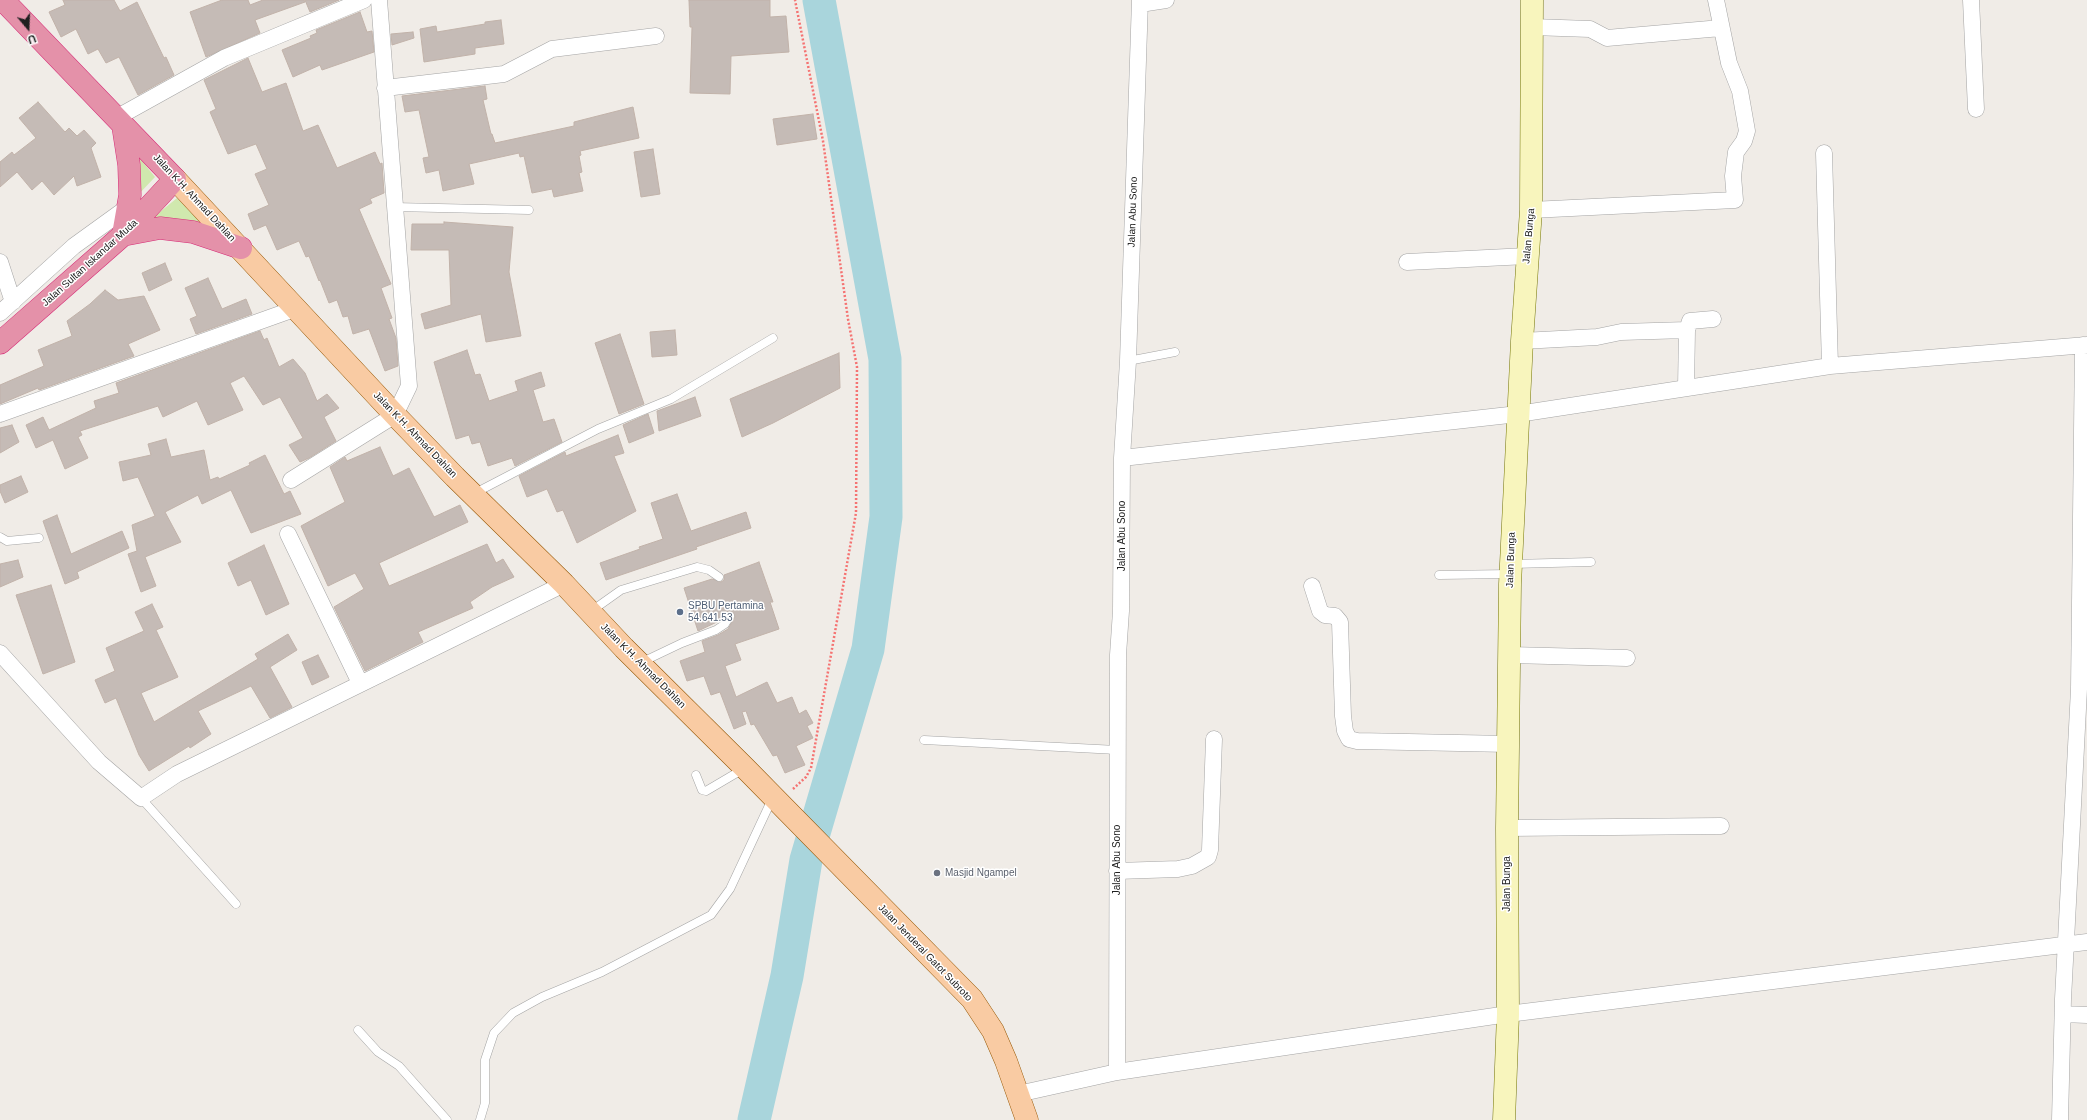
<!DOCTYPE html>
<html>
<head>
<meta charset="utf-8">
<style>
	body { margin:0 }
	#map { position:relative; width:2087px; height:1120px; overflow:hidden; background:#f0ece7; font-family:Helvetica,sans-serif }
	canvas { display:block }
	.north { position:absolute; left:8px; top:8px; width:40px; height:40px; -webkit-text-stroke:3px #fff; paint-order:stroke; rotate:161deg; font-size:11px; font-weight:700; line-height:16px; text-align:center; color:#202020 }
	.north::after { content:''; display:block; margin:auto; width:14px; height:18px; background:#202020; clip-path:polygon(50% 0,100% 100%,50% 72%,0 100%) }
</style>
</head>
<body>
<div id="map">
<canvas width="2087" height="1120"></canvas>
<div class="north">U</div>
</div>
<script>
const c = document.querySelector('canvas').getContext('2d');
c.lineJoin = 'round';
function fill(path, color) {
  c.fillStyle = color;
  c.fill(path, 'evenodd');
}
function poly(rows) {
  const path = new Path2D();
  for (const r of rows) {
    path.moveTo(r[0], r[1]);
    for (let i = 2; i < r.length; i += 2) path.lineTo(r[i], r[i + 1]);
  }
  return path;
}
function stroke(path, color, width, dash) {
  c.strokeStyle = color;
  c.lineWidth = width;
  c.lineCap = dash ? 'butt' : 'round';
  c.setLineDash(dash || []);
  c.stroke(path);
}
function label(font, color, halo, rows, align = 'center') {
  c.font = font + ' Helvetica,sans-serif';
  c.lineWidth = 3;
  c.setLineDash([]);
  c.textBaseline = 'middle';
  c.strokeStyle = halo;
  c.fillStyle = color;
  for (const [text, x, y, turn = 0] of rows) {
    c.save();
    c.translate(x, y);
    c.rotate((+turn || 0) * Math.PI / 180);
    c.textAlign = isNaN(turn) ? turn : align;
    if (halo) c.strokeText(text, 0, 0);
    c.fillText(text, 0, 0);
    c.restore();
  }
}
fill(poly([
	[137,155,155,177,138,195,141,177],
	[177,198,205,227,149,221]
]), '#d0e8ae');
stroke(poly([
	[754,1120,787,976,806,860,868,649,886,517,885,359,819,0]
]), '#a9d5dc', 33);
const building = poly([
	[63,0,114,0,120,11,137,2,164,58,166,57,174,75,138,95,119,57,106,63,98,49,88,54,76,29,61,37,49,12,65,5,63,0],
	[222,0,248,0,250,5,263,0,304,0,305,2,255,20,260,33,206,57,190,12,222,0],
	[305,0,339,0,310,12,305,0],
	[689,0,770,0,770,17,786,16,789,52,731,56,730,94,690,93,692,27,690,27,689,0],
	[360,12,367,32,372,31,374,52,322,70,320,65,293,77,282,50,311,38,310,36,317,33,316,30,360,12],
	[501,20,504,44,475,48,475,54,424,62,420,29,436,26,437,32,485,24,485,22,501,20],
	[413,32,414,38,392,45,391,34,413,32],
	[248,58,262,92,286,83,303,131,318,125,337,168,375,152,380,164,382,163,384,193,370,199,372,203,359,209,391,284,381,288,392,318,389,319,396,338,398,366,385,371,369,329,353,334,348,316,343,317,337,300,329,303,320,280,319,281,309,256,306,257,299,241,277,250,266,225,254,230,248,214,269,205,255,174,267,169,256,144,228,154,210,112,216,109,204,80,248,58],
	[485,86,487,99,483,100,491,134,492,134,495,143,574,126,574,122,633,107,639,138,580,151,581,155,579,156,582,172,579,173,583,191,554,197,552,189,532,193,524,156,520,157,519,153,469,164,474,184,443,191,439,170,426,173,423,158,429,157,419,110,405,112,402,96,485,86],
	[38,102,65,132,69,128,77,136,84,130,96,143,91,148,101,177,77,186,74,176,54,195,42,181,32,190,17,172,0,187,0,162,12,152,14,155,36,138,19,118,38,102],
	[813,114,817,139,777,145,773,119,813,114],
	[653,149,660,194,641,197,634,152,653,149],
	[444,222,513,227,509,272,521,336,486,342,481,314,425,329,421,314,451,305,449,250,411,250,412,224,444,224,444,222],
	[165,263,172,280,149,291,142,273,165,263],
	[208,278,222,309,246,299,252,314,196,334,190,319,197,316,185,288,208,278],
	[105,290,118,300,144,296,160,330,128,344,134,356,39,390,38,388,0,404,0,385,44,366,38,350,72,336,67,321,90,304,105,290],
	[675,330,677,355,652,357,650,332,675,330],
	[260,331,264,340,267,338,279,367,293,359,305,373,317,401,327,394,339,408,324,417,336,441,309,458,300,462,289,445,303,438,280,397,263,405,244,376,230,383,243,410,208,425,197,401,163,417,158,406,80,431,82,435,78,437,88,458,65,469,53,440,36,448,26,425,43,417,49,430,96,408,94,401,119,393,116,383,260,331],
	[620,334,644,404,619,414,595,343,620,334],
	[467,350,475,375,480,374,489,401,518,391,515,381,541,372,545,386,533,390,543,422,554,419,562,442,515,466,512,458,488,466,480,442,472,444,469,435,456,439,434,362,467,350],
	[839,353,840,388,773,423,742,437,730,399,839,353],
	[695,397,701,416,659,431,657,411,695,397],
	[648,414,654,433,629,443,623,425,648,414],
	[12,425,19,442,0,453,0,428,12,425],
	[618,435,624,453,614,456,636,511,577,543,563,510,557,512,547,489,527,497,519,476,565,452,566,456,618,435],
	[166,439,171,457,204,450,210,480,218,477,219,479,250,465,249,463,265,455,284,494,290,491,301,514,251,533,231,490,202,504,198,495,165,512,181,542,145,557,156,586,141,592,128,554,137,551,132,525,155,516,138,477,123,481,119,462,151,455,148,444,166,439],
	[380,447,393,476,409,468,434,517,460,505,468,522,379,563,389,586,487,544,496,563,503,559,514,577,492,587,470,602,473,608,418,632,423,642,365,671,334,607,364,589,355,573,328,586,301,526,345,502,330,467,345,457,347,461,380,447],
	[21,476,28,492,5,503,0,491,0,485,21,476],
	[677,494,691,531,746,512,751,528,696,547,697,549,606,580,600,563,640,549,639,547,663,539,651,503,677,494],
	[57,515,71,554,122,531,129,548,77,572,79,578,65,584,43,521,57,515],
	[264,545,289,604,266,615,251,580,238,586,228,563,264,545],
	[18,560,23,577,0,587,0,564,18,560],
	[759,562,773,602,770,602,779,629,735,644,741,660,725,666,736,697,767,682,777,703,792,697,799,714,806,710,813,723,807,726,813,738,796,746,805,765,785,773,777,755,773,756,754,724,751,725,746,711,742,712,746,724,734,729,720,692,711,695,704,676,687,681,680,661,705,652,702,641,718,635,728,629,735,617,733,612,728,611,721,620,698,631,684,588,712,579,721,582,724,580,724,575,759,562],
	[51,585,75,662,43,674,16,595,51,585],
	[152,604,163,627,156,630,178,677,141,693,154,722,258,659,255,654,288,634,297,650,270,667,292,707,270,718,251,686,198,711,211,734,190,748,189,746,149,771,139,755,116,698,105,703,95,680,115,671,106,648,144,631,135,612,152,604],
	[318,655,329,677,312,685,302,662,318,655]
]);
fill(building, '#c5bbb6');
stroke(building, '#c1b2a9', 1);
const lane = poly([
	[394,207,529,210],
	[1128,361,1175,352],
	[475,493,598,429,671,399,773,338],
	[0,537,7,541,39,538],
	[1512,564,1591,562],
	[1439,575,1510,574],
	[590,612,621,590,697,567,709,570,719,577],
	[640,663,682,643,716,630,725,624,730,616],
	[924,740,1117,750],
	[696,775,702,790,706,791,745,768],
	[141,798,236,904],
	[358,1030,378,1052,399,1066,447,1120],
	[480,1120,485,1103,485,1060,494,1033,513,1013,542,997,602,972,711,915,730,889,773,797]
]);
const street = poly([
	[1971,0,1976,109],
	[1140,4,1166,0],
	[1532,27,1590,29,1607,38,1721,28],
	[385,88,504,74,552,49,656,36],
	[116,118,224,58,364,0],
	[1824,153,1830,366],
	[1531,210,1735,200,1733,176,1736,152,1744,141,1747,131,1740,91,1729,63,1716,0],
	[0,262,13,302],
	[1407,262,1527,256],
	[0,313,74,246,128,207],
	[1522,341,1597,337,1621,332,1687,330],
	[1686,388,1687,330,1690,321,1713,319],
	[0,414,297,308],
	[1122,458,1518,414,1830,366,2087,345],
	[291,480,395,415,409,386,379,0],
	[288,534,360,683],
	[1312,586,1320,611,1325,615,1335,616,1340,622,1343,716,1345,731,1349,739,1357,741,1509,744],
	[0,653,99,762,141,798,177,774,564,584],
	[1510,655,1627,658],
	[1507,828,1721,826],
	[1117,871,1178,869,1192,866,1208,857,1210,850,1214,739],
	[2063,1014,2087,1015],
	[1117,1072,1118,655,1121,611,1122,458,1128,361,1140,0],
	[1018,1094,1117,1072,1508,1014,2087,942],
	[2060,1120,2063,999,2079,689,2083,345]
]);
const secondary = poly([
	[1504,1120,1508,1014,1507,828,1510,584,1522,341,1531,210,1532,0]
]);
const primary = poly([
	[175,179,395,415,455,477,564,584,624,648,745,768,972,999,993,1031,1006,1061,1027,1120]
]);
const highway = poly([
	[123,235,160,228,193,232,241,248],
	[123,235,130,195,129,165,123,126],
	[0,343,123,235,175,179,3,0]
]);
stroke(lane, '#a4a4a4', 9);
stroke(street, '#a4a4a4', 17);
stroke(secondary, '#747508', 23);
stroke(primary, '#975805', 23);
stroke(highway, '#d62c77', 23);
stroke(poly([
	[793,789,806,777,811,768,856,513,857,367,848,319,823,141,795,0]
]), '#f57372', 2.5, [2, 2]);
stroke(lane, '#fff', 8);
stroke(street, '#fff', 16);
stroke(secondary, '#f8f5bd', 22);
stroke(primary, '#f9cba3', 22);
stroke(highway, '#e491a9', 22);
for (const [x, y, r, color] of [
	[680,612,4,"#5c6f8a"],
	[937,873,4,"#6b7280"]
]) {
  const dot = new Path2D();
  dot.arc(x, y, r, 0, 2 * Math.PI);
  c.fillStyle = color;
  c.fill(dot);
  stroke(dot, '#fff', 1.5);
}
label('10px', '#202020', '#fff', [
	["Jalan K.H. Ahmad Dahlan",194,198,47],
	["Jalan Abu Sono",1133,212,-88],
	["Jalan Bunga",1529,236,-85],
	["Jalan Sultan Iskandar Muda",90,263,-42],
	["Jalan K.H. Ahmad Dahlan",415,435,46],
	["Jalan Abu Sono",1122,536,-90],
	["Jalan Bunga",1511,560,-88],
	["Jalan K.H. Ahmad Dahlan",643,666,45],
	["Jalan Abu Sono",1117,860,-90],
	["Jalan Bunga",1507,884,-90],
	["Jalan Jenderal Gatot Subroto",925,953,46]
]);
label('10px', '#4e5e75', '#fff', [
	["SPBU Pertamina",688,606],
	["54.641.53",688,618]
], 'left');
label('10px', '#5b616d', '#fff', [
	["Masjid Ngampel",945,873]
], 'left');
</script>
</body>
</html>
